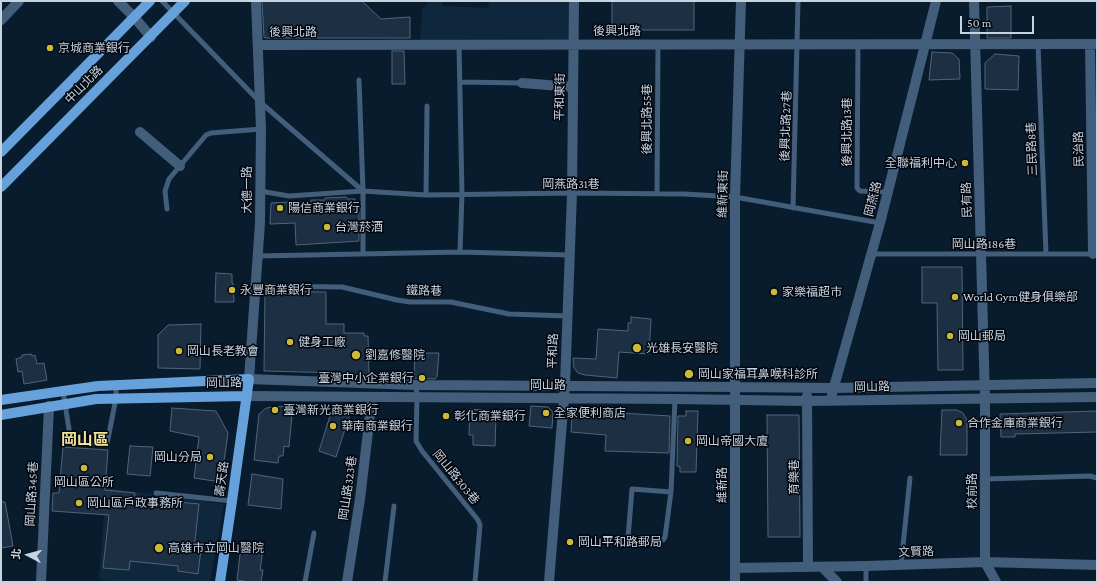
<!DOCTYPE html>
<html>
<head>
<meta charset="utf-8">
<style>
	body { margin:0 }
	#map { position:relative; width:1098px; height:583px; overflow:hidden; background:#091c2e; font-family:"Crimson Pro","Noto Sans TC",serif }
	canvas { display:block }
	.frame { position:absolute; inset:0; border:2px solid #c7d3df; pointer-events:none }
	.north { position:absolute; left:8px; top:535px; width:40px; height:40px; -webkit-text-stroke:3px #02060e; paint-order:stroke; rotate:276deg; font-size:11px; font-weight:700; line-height:16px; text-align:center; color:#c7d3df }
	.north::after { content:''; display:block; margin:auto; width:14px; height:18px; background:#c7d3df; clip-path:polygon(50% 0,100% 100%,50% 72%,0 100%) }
	.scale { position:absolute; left:960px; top:16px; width:74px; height:18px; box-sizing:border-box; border:2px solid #c7d3df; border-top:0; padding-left:5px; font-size:12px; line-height:14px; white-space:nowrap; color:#c7d3df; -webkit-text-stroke:3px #02060e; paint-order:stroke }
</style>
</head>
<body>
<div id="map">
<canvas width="1098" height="583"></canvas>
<div class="frame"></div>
<div class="north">北</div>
<div class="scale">50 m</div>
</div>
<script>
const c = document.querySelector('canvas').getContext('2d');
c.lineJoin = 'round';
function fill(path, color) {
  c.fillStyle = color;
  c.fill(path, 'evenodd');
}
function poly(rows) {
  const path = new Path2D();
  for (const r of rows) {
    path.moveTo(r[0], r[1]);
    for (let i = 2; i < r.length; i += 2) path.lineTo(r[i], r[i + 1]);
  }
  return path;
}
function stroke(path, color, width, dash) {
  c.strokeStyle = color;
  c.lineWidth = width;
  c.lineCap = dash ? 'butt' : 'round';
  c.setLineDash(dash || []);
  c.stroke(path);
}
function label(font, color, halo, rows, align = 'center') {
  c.font = font + ' "Crimson Pro","Noto Sans TC",serif';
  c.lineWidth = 3;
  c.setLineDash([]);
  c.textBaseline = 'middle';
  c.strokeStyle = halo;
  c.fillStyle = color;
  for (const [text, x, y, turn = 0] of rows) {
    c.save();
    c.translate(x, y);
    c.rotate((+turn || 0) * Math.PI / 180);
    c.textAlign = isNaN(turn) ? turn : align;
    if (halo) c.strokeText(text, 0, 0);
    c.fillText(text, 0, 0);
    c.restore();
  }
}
fill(poly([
	[430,1,442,1,442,6,488,8,489,1,576,1,577,44,420,45,422,10],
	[108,488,224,504,210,582,115,582,99,579,104,516]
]), '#0f273d');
const building = poly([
	[262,1,362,1,381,19,410,17,410,38,265,38,264,37,262,1],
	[612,1,694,1,694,30,612,30,612,1],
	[1011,6,1011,38,987,38,987,7,1011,6],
	[392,51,404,51,405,84,392,84,392,51],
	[932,52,952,53,959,59,960,79,929,80,932,52],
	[995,54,1019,56,1018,90,985,89,985,63,995,54],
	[346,197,348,199,355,199,355,210,359,212,359,241,296,245,295,223,270,224,271,203,289,202,289,211,311,208,311,200,325,200,325,198,346,197],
	[922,267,962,267,963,370,938,370,937,303,922,303,922,267],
	[216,273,232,274,232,283,233,283,234,302,215,302,216,273],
	[265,291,326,292,326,324,344,324,344,333,364,333,364,336,368,336,369,376,343,376,343,373,264,371,265,291],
	[631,317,651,319,649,354,619,352,617,378,585,375,578,373,574,368,573,358,596,359,598,329,628,331,628,323,631,323,631,317],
	[201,324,200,369,158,368,158,335,168,325,201,324],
	[415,353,439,353,437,377,435,379,414,378,415,353],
	[31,354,32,356,35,355,37,364,44,363,47,380,24,384,22,371,18,372,16,359,22,357,22,355,31,354],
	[293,405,289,447,284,446,283,456,279,456,278,463,254,460,259,414,266,408,293,405],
	[333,406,352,408,336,457,319,451,333,406],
	[531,406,548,407,553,412,552,428,529,426,531,406],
	[172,408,216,411,228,433,221,482,194,478,199,437,170,431,172,408],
	[470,409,494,411,494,417,496,417,495,446,473,445,473,435,469,435,470,409],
	[572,410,670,416,669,453,605,451,606,435,571,432,572,410],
	[942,410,957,410,963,413,967,420,967,455,940,455,942,410],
	[686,411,698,411,696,472,680,472,680,467,677,466,678,416,686,416,686,411],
	[1097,411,1097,432,1015,434,1015,437,1001,437,1000,414,1097,411],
	[767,415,799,415,800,537,768,537,767,415],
	[130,446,153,447,150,476,127,474,130,446],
	[63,447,108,450,105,490,135,493,134,504,156,506,157,500,199,504,194,549,201,549,198,574,178,571,178,566,130,561,129,570,103,568,109,515,52,511,53,493,59,493,63,447],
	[252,474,283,479,281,509,248,505,252,474],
	[1,502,5,502,13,546,1,548,1,502],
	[241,546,263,549,260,570,263,570,261,582,249,582,237,580,241,546]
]);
fill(building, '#1c2f43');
stroke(building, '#50657b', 1);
stroke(poly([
	[162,1,260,102,363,191],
	[858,44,857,188,860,191,888,192],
	[1038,44,1046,254],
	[459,45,462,194,460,252],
	[359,80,363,191,363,254],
	[460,82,522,83],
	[260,191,289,196,363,191,426,195,572,193,684,194,735,197,880,223],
	[657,194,658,44],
	[426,195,427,106],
	[793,208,798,1],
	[167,209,165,191,169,179,206,135,211,133,261,129],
	[872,254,1095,254],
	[258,256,460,252,570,255],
	[257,286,342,287,397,300,410,302,451,302,509,314,568,316],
	[416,385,417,398,416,441,422,451,478,520,480,525,475,582],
	[63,391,71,442,107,444,116,398,116,385],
	[985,479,1090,476,1097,478],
	[671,492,632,489,628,538,663,540,665,537,671,492,675,399],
	[156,493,232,501],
	[901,565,910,478],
	[305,582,314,533],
	[385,582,394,506],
	[866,582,866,566]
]), '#435e7a', 5);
stroke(poly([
	[118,1,134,17,151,37],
	[256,1,261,129,260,223,249,379,416,385,735,387,834,388,1097,383],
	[974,1,985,398,985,562,996,582],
	[1,20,19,1],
	[1090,44,1093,254],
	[258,45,1097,44],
	[522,83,573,87],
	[140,132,180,166],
	[832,394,880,223,936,1],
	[247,396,675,399,807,401,1097,397],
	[807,396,808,567],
	[822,567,837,582],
	[735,568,866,566,985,562,1097,565],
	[41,582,49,406],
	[347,582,360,499,372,398],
	[549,582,565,385,572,193,574,1],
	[735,582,735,197,741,1]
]), '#435e7a', 10);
stroke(poly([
	[1,152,150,1],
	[1,187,185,1],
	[1,400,98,386,249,379,232,501,220,582],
	[1,415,96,399,247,396]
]), '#67a1dc', 10);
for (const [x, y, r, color] of [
	[50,48,4,"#cdb938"],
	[965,163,4,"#cdb938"],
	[280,208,4,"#cdb938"],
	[327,227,4,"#cdb938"],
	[232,290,4,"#cdb938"],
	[774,292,4,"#cdb938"],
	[955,297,4,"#cdb938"],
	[950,336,4,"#cdb938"],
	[290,342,4,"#cdb938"],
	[637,348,5,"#cdb938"],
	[179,351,4,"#cdb938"],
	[356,355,5,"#cdb938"],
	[689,374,5,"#cdb938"],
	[422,378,4,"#cdb938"],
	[275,410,4,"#cdb938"],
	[546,413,4,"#cdb938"],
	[446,416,4,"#cdb938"],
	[959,423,4,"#cdb938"],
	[333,426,4,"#cdb938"],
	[688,441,4,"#cdb938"],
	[210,457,4,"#cdb938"],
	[84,468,4,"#cdb938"],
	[79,503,4,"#cdb938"],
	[570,542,4,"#cdb938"],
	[159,548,5,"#cdb938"]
]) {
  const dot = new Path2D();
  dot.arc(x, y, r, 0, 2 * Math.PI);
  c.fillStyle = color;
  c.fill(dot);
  stroke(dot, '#02060e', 1.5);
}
label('12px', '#c7d3df', '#02060e', [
	["後興北路",617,31],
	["後興北路",293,32],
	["中山北路",84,85,-45],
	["平和東街",560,97,-89],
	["後興北路55巷",647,119,-90],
	["後興北路27巷",786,126,-88],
	["後興北路13巷",847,132,-90],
	["三民路8巷",1032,149,-92],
	["民治路",1079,149,-91],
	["岡燕路31巷",571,184],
	["大德一路",247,190,-90],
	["維新東街",723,194,-89],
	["岡燕路",873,199,-76],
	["民有路",967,200,-92],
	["岡山路186巷",984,244],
	["鐵路巷",424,291,1],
	["平和路",553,351,-88],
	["岡山路",224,383,-1],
	["岡山路",548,385],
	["岡山路",872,387,-1],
	["岡山路303巷",456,477,51],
	["育樂巷",794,477,-90],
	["壽天路",222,479,-82],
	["維新路",722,485,-90],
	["岡山路323巷",348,488,-82],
	["校前路",972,491,-90],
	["岡山路345巷",32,494,-87],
	["文賢路",916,552,-2]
]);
label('12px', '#c7d3df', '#02060e', [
	["京城商業銀行",58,48],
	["全聯福利中心",957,163,"right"],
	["陽信商業銀行",288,208],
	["台灣菸酒",335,227],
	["永豐商業銀行",240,290],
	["家樂福超市",782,292],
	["World Gym健身俱樂部",963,297],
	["岡山郵局",958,336],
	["健身工廠",298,342],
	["光雄長安醫院",646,348],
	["岡山長老教會",187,351],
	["劉嘉修醫院",365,355],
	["岡山家福耳鼻喉科診所",698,374],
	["臺灣中小企業銀行",414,378,"right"],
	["臺灣新光商業銀行",283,410],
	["全家便利商店",554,413],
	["彰化商業銀行",454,416],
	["合作金庫商業銀行",967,423],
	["華南商業銀行",341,426],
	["岡山帝國大廈",696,441],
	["岡山分局",202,457,"right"],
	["岡山區公所",84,482,"center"],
	["岡山區戶政事務所",87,503],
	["岡山平和路郵局",578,542],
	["高雄市立岡山醫院",168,548]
], 'left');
label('bold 16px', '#f2e596', '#02060e', [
	["岡山區",85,440]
]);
</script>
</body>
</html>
